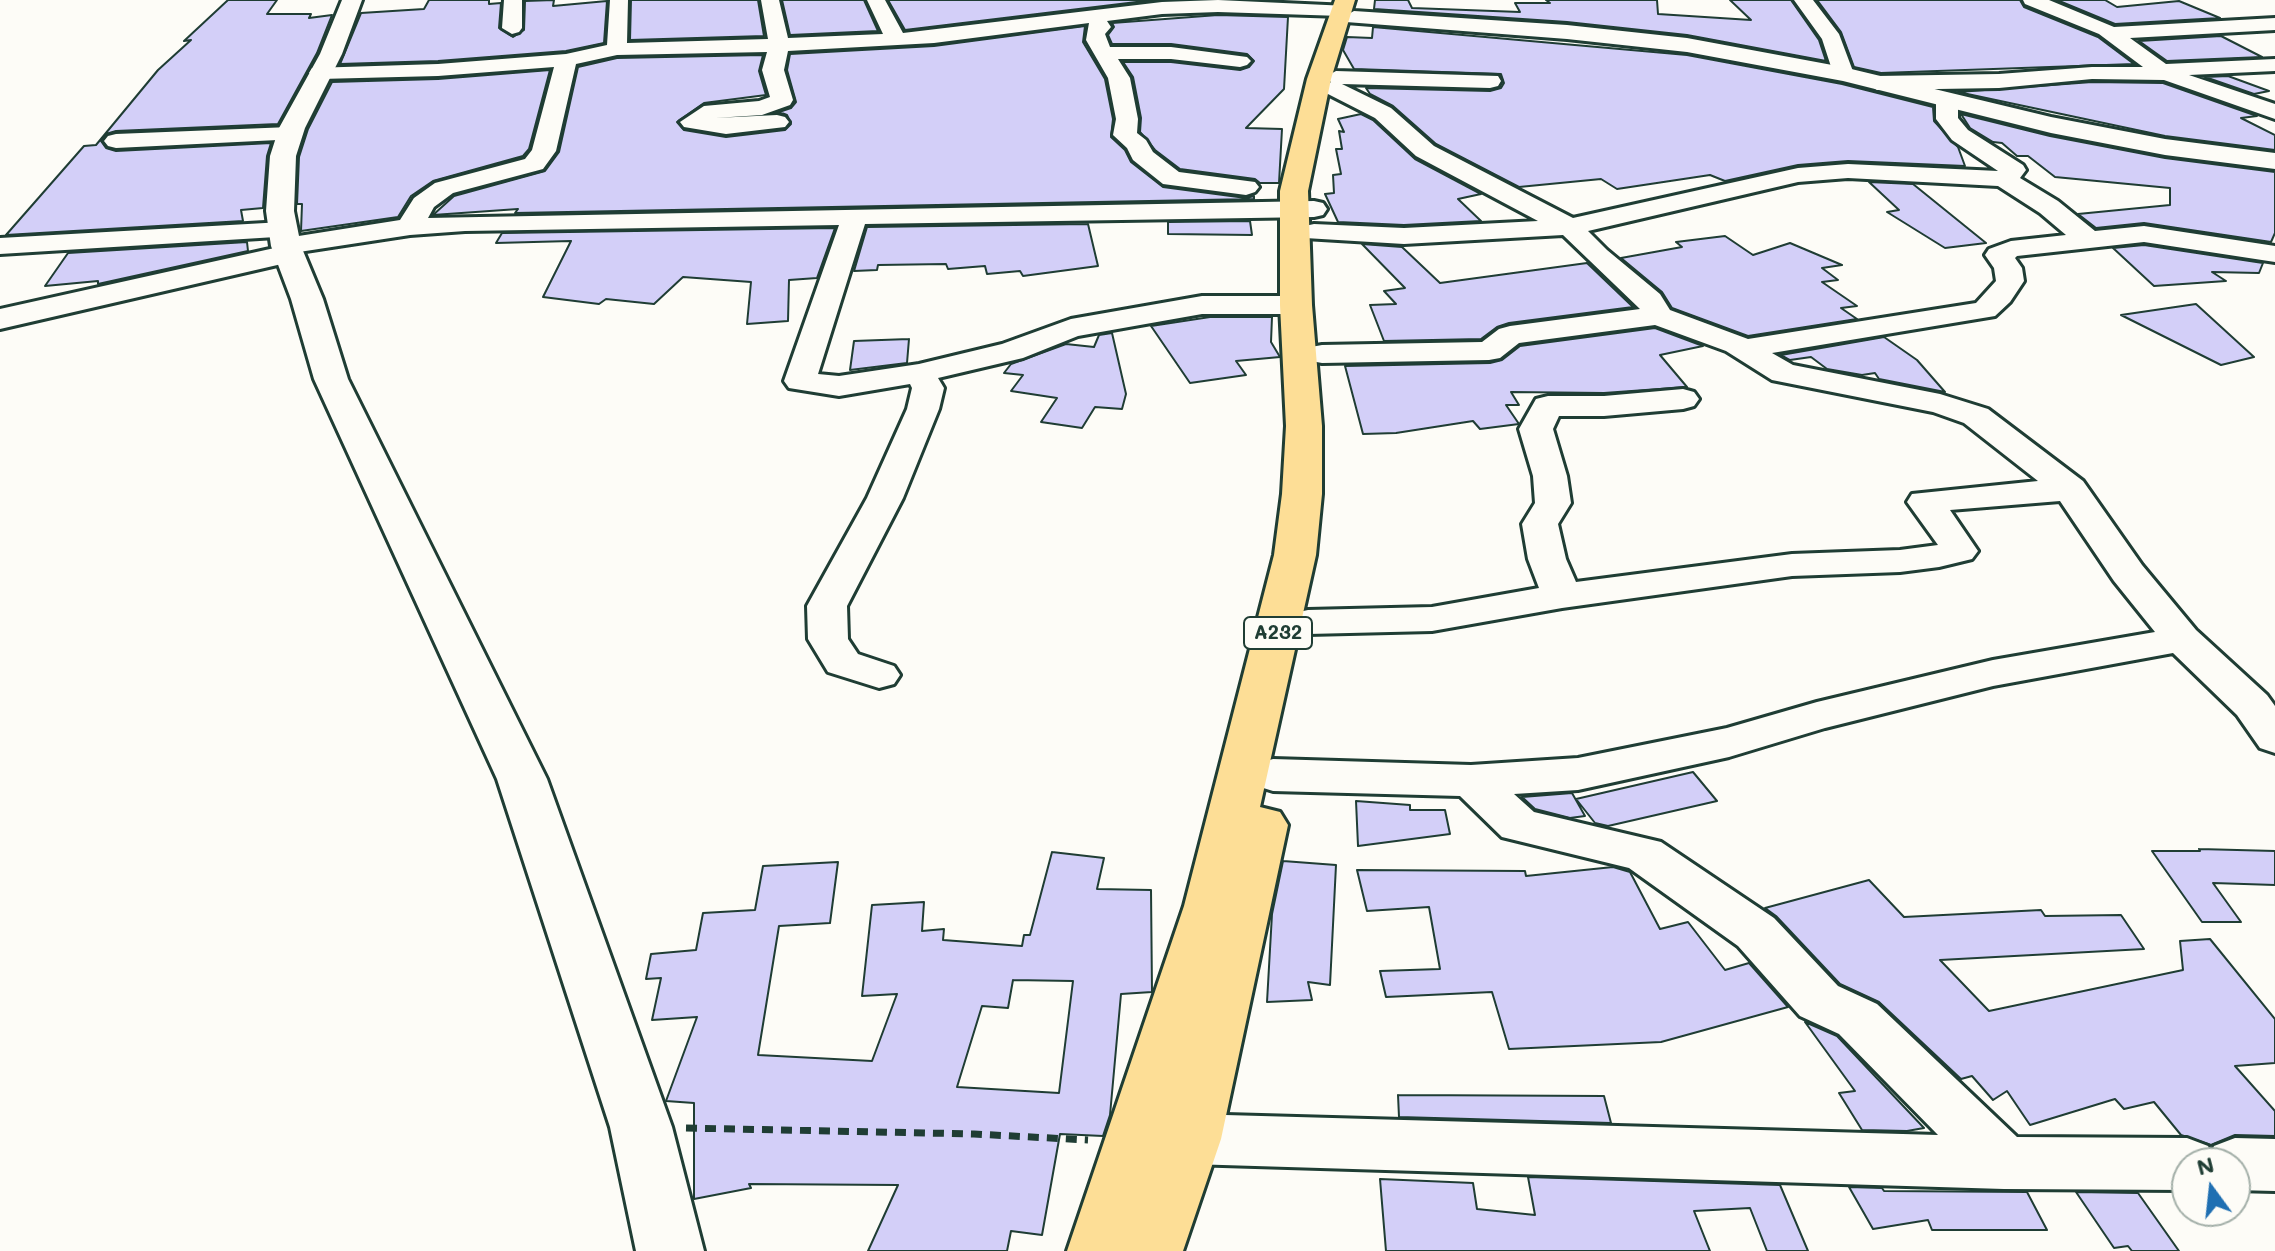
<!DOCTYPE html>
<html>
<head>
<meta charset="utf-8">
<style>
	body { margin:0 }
	#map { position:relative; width:2275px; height:1251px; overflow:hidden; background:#fdfcf7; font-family:Mali,sans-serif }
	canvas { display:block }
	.north { position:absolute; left:2171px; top:1147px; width:80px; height:80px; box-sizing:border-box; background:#fdfcf7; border:2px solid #a4b0a9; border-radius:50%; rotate:345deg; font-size:22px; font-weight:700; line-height:32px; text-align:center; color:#1f3d34 }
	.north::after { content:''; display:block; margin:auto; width:28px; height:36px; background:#1f6fb2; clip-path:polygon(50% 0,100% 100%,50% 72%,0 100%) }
</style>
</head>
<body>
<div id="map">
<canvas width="2275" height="1251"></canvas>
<div class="north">N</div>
</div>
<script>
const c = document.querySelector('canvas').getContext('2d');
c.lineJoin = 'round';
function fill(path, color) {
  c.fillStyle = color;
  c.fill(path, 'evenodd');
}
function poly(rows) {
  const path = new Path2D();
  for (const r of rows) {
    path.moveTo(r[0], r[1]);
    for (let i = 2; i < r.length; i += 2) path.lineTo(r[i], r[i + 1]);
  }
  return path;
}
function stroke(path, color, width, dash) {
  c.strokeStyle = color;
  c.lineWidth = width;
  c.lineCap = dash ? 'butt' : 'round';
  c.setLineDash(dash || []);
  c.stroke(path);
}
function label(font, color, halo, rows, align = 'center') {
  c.font = font + ' Mali,sans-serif';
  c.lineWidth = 8;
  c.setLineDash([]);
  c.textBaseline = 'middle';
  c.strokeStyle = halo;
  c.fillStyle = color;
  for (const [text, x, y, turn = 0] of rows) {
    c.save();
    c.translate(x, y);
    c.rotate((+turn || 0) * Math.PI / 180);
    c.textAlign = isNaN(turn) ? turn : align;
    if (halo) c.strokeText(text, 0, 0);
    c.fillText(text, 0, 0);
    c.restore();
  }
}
const building = poly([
	[228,0,277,0,267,14,311,14,309,18,332,15,317,53,278,124,116,131,106,134,101,141,106,148,116,151,271,143,267,156,263,208,241,210,243,221,6,235,84,146,96,145,158,70,191,40,184,41,228,0],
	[429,0,489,0,489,4,501,3,499,28,513,37,524,30,525,1,554,0,553,6,607,1,604,43,566,51,438,61,340,64,361,13,424,9,429,0],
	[631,0,758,0,764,36,630,40,631,0],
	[782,0,864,0,878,31,790,35,782,0],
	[888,0,1153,0,905,30,888,0],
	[1375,0,1408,0,1412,8,1520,12,1515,3,1550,3,1546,0,1657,0,1658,14,1751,20,1730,0,1791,0,1819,40,1826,61,1687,35,1567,22,1374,9,1375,0],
	[1817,0,2020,0,2024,7,2098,37,2134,64,1881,73,1854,67,1841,32,1817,0],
	[2057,0,2105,0,2117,7,2179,1,2220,18,2115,24,2057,0],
	[1218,15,1288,17,1284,89,1246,128,1282,129,1279,183,1260,183,1255,179,1180,169,1155,150,1140,132,1141,118,1133,77,1123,62,1171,62,1240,70,1249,67,1254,61,1247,54,1171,44,1112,44,1108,35,1114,27,1112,23,1218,15],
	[1085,26,1083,42,1105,79,1113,119,1111,137,1125,150,1131,162,1163,187,1246,198,1254,196,1254,199,515,213,518,209,433,215,454,196,545,171,559,152,578,67,617,58,763,55,759,71,766,95,704,103,677,122,684,130,726,137,785,130,791,124,787,115,779,112,791,108,796,102,787,70,790,54,934,46,1085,26],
	[1373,27,1687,55,1842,84,1933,107,1934,121,1958,147,1965,166,1848,161,1798,165,1725,181,1710,175,1617,189,1601,179,1519,187,1436,144,1393,106,1370,94,1366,88,1490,91,1501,88,1504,83,1501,74,1354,69,1343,50,1347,37,1372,38,1373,27],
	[2221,36,2262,57,2167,61,2139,41,2221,36],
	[550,70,529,149,523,156,433,181,411,196,398,217,301,231,302,204,297,204,299,157,308,129,332,82,438,79,550,70],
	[2228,76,2269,91,2254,94,2205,77,2228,76],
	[2092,82,2163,83,2257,116,2241,118,2275,135,2275,150,2165,136,1958,92,2092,82],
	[1361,114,1373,120,1415,159,1481,194,1458,199,1481,221,1404,225,1338,222,1325,194,1334,193,1333,175,1341,174,1336,149,1342,149,1339,131,1344,132,1338,119,1361,114],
	[1961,114,2050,136,2165,158,2275,172,2275,233,2271,242,2144,223,2096,228,2078,214,2170,205,2170,188,2055,177,2028,156,2017,156,2002,143,1993,142,1970,128,1961,114],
	[1869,182,1913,184,1986,243,1945,248,1887,212,1899,210,1869,182],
	[1250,221,1252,235,1168,234,1168,222,1250,221],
	[1088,224,1098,266,1023,276,1020,271,987,274,985,266,948,269,946,264,878,265,877,270,854,271,867,227,1088,224],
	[835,228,817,278,789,280,788,321,747,324,751,282,683,277,654,304,606,299,599,304,543,297,571,241,496,243,502,233,835,228],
	[1725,236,1753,255,1790,243,1842,265,1822,268,1838,280,1822,282,1857,306,1841,308,1857,319,1748,336,1672,308,1662,292,1621,258,1682,247,1676,242,1725,236],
	[247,242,248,251,98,284,98,281,45,286,68,253,247,242],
	[1362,244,1402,247,1440,283,1587,263,1633,307,1509,323,1497,327,1481,339,1384,341,1370,305,1396,304,1384,291,1405,288,1362,244],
	[2144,245,2263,263,2259,273,2212,272,2226,281,2154,286,2113,248,2144,245],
	[2196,304,2254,357,2221,365,2121,315,2196,304],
	[1210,317,1272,317,1271,342,1280,357,1236,361,1246,375,1190,383,1151,326,1210,317],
	[1655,328,1703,346,1660,355,1687,387,1604,393,1511,392,1519,405,1506,405,1519,424,1480,429,1473,421,1396,433,1363,434,1345,366,1490,363,1502,360,1520,346,1655,328],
	[1112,333,1126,394,1122,409,1095,407,1082,428,1041,422,1057,398,1011,391,1023,375,1004,373,1011,364,1066,344,1094,347,1099,335,1112,333],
	[1884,337,1917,360,1945,392,1879,379,1875,373,1862,375,1827,369,1811,357,1790,360,1781,355,1884,337],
	[909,339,907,363,850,370,854,341,909,339],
	[1693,772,1717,801,1608,826,1595,823,1576,799,1693,772],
	[1572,793,1585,816,1570,818,1535,809,1522,797,1572,793],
	[1356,801,1410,805,1410,810,1445,810,1450,834,1358,846,1356,801],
	[2199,849,2275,851,2275,885,2213,883,2241,922,2202,922,2152,851,2200,851,2199,849],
	[1052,852,1104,858,1097,889,1151,890,1152,992,1121,994,1110,1115,1103,1136,1060,1134,1042,1235,1011,1231,1007,1251,868,1251,898,1185,749,1184,751,1188,694,1199,694,1103,666,1101,697,1017,652,1020,661,978,646,979,651,954,696,950,703,913,755,910,763,866,838,862,830,923,779,926,758,1055,872,1061,897,994,862,996,872,905,924,902,922,931,944,929,943,940,1022,946,1024,935,1030,935,1052,852],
	[1013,980,1073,981,1059,1093,957,1087,982,1006,1008,1008,1013,980],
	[1283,861,1336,865,1330,985,1308,982,1312,1000,1267,1002,1272,914,1283,861],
	[1613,867,1630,872,1660,929,1688,922,1725,970,1749,963,1788,1007,1661,1042,1509,1049,1492,992,1386,997,1380,971,1440,969,1429,907,1367,911,1357,870,1525,871,1526,876,1613,867],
	[1869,880,1904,917,2041,910,2045,916,2121,915,2144,949,1940,960,1989,1011,2183,970,2180,941,2210,939,2275,1019,2275,1063,2235,1066,2275,1111,2275,1136,2235,1135,2211,1145,2181,1135,2154,1102,2124,1109,2115,1099,2030,1125,2007,1091,1993,1100,1972,1076,1961,1079,1879,1002,1840,984,1776,916,1765,908,1869,880],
	[1805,1022,1837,1036,1924,1128,1907,1131,1862,1130,1839,1093,1855,1091,1805,1022],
	[1398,1095,1604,1096,1611,1123,1399,1117,1398,1095],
	[1528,1177,1780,1185,1808,1251,1767,1251,1750,1208,1694,1211,1710,1251,1386,1251,1380,1179,1473,1183,1477,1209,1535,1215,1528,1177],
	[1849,1187,1882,1188,1884,1191,2027,1192,2047,1230,1932,1230,1928,1220,1873,1229,1849,1187],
	[2076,1192,2138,1193,2179,1251,2132,1251,2128,1246,2114,1248,2076,1192]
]);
fill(building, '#d3cff8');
stroke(building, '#1f3d34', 2);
const minor = poly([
	[504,0,522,0,522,28,519,32,512,34,502,28,504,0],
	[610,0,628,0,627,43,768,39,761,0,779,0,788,38,883,34,867,0,885,0,903,33,1162,2,1218,0,1348,6,1351,10,1341,16,1218,12,1162,14,1107,21,1111,27,1105,34,1110,47,1171,47,1247,57,1251,61,1247,65,1240,67,1171,59,1118,59,1130,78,1138,119,1137,133,1146,140,1153,152,1179,172,1255,182,1259,187,1255,192,1246,195,1163,184,1133,160,1127,148,1113,135,1116,119,1108,78,1086,40,1089,23,934,43,788,51,784,70,793,100,790,105,762,115,715,118,777,115,785,117,789,122,785,127,726,134,684,127,680,122,704,106,759,101,770,97,762,70,767,52,617,55,576,64,556,151,543,169,453,193,434,207,428,218,1314,201,1323,203,1327,209,1323,215,1314,217,865,224,818,374,839,376,919,364,1002,344,1071,319,1202,296,1296,296,1306,299,1311,305,1306,311,1296,314,1202,314,1078,336,1023,358,938,378,944,388,939,409,903,498,847,606,848,639,858,654,894,666,900,675,894,684,879,688,828,672,808,639,807,606,867,498,907,409,912,388,910,384,839,396,789,388,784,381,839,225,465,231,410,235,286,254,276,252,272,246,276,240,286,238,400,220,414,198,435,183,525,159,532,150,554,67,438,76,320,79,309,73,312,68,438,64,566,54,607,45,610,0],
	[1794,0,1813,0,1839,34,1854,74,1851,79,1835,79,1822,39,1794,0],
	[2023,0,2049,0,2114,27,2275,18,2275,30,2130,38,2166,64,2275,59,2275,71,2189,75,2275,104,2275,119,2164,80,2092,79,1999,88,1877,90,1866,83,1877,76,1999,74,2092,67,2143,67,2099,34,2025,4,2023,0],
	[1336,71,1498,76,1501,81,1498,86,1490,88,1342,84,1391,108,1434,146,1573,218,1798,168,1848,164,1998,171,1952,140,1936,119,1936,100,1947,93,1958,100,1958,118,1968,130,2023,165,2026,170,2020,178,2058,201,2095,231,2144,226,2275,246,2275,262,2144,242,2017,256,2015,258,2022,268,2024,281,2010,302,1995,316,1772,353,1793,365,1940,394,1988,409,2083,481,2142,565,2196,630,2267,695,2275,706,2275,753,2260,748,2237,715,2173,653,1993,686,1825,728,1729,757,1578,790,1514,794,1534,812,1661,842,1774,918,1838,986,1877,1004,2017,1137,2187,1138,2208,1146,2211,1153,2214,1146,2235,1138,2275,1139,2275,1191,2235,1190,2235,1163,2187,1163,2187,1190,2004,1189,1190,1164,1170,1157,1161,1139,1170,1121,1190,1114,1938,1135,1839,1034,1800,1016,1738,946,1629,868,1502,837,1460,796,1273,791,1257,786,1250,775,1257,764,1273,759,1471,765,1578,758,1727,728,1817,702,1993,660,2155,632,2114,581,2060,501,1950,510,1978,551,1972,559,1939,567,1900,572,1792,576,1562,608,1432,631,1308,634,1294,631,1288,622,1294,613,1308,610,1432,607,1539,588,1528,559,1522,524,1535,503,1533,476,1519,429,1536,399,1548,396,1604,396,1683,389,1694,392,1699,399,1694,406,1683,409,1604,416,1559,416,1553,429,1567,476,1571,503,1558,524,1566,559,1576,582,1792,554,1900,550,1938,545,1907,502,1912,494,2038,481,1964,423,1933,412,1772,380,1726,351,1655,325,1519,343,1500,358,1489,360,1322,363,1311,361,1307,354,1311,347,1322,345,1482,342,1499,329,1510,326,1640,309,1563,235,1404,244,1305,238,1301,232,1305,226,1314,224,1404,228,1538,221,1416,156,1375,118,1326,93,1323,88,1331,82,1325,77,1336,71],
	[1848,178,1998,186,2040,213,2066,235,2011,241,1989,249,1985,255,1994,268,1996,281,1976,303,1748,339,1670,310,1660,294,1607,250,1588,231,1798,182,1848,178],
	[290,127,298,129,302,134,298,139,116,148,108,146,104,141,108,136,116,134,290,127],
	[283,222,292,224,296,230,292,236,0,254,0,238,283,222]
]);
const tertiary = poly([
	[1354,11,1567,25,1687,38,1843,67,2051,117,2165,139,2275,153,2275,169,2165,155,2051,133,1843,81,1687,52,1567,39,1346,22,1343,17,1354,11],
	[288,245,299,248,303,254,299,260,0,329,0,309,288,245]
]);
const secondary = poly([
	[342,0,362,0,342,54,305,128,296,156,294,211,301,246,323,299,348,379,547,779,672,1127,704,1251,636,1251,610,1127,497,779,314,379,291,299,271,246,266,211,270,156,279,128,320,54,342,0]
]);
const primary = poly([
	[1335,0,1355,0,1331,79,1308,191,1312,305,1322,426,1322,494,1316,555,1260,807,1280,812,1288,825,1221,1139,1183,1251,1067,1251,1184,906,1274,555,1282,494,1286,426,1280,305,1280,191,1307,79,1335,0]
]);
stroke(minor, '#1f3d34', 6);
stroke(tertiary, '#1f3d34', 6);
stroke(secondary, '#1f3d34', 6);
stroke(primary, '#1f3d34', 6);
stroke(poly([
	[686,1128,974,1134,1088,1140]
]), '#1f3d34', 7, [11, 8]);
fill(minor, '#fdfcf7');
fill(tertiary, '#fdfcf7');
fill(secondary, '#fdfcf7');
fill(primary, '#fdde96');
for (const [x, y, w] of [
	[1278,633,68]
]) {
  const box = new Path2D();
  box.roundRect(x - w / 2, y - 16, w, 32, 6);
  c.fillStyle = '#fdfcf7';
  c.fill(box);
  stroke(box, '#1f3d34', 2);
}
label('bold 20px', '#1f3d34', null, [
	["A232",1278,633]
]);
</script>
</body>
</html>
